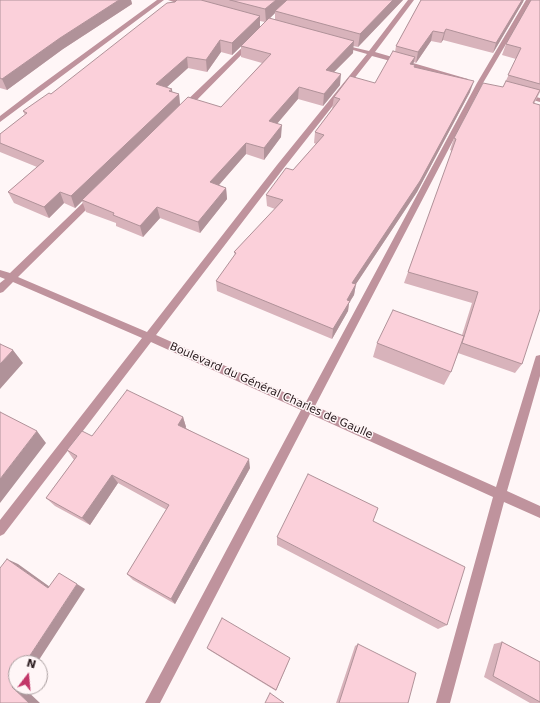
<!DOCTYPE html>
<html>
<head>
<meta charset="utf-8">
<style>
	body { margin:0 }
	#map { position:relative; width:540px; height:703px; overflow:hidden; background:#fff6f7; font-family:"DejaVu Sans",sans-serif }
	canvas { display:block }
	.north { position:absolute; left:8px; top:655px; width:40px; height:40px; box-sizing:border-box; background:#fff6f7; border:1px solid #a99e9f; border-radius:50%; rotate:16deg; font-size:11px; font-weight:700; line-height:16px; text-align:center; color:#28191c }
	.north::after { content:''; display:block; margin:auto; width:14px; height:18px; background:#c23669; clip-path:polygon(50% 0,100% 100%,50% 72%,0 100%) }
</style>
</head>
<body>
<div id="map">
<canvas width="540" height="703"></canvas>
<div class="north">N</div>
</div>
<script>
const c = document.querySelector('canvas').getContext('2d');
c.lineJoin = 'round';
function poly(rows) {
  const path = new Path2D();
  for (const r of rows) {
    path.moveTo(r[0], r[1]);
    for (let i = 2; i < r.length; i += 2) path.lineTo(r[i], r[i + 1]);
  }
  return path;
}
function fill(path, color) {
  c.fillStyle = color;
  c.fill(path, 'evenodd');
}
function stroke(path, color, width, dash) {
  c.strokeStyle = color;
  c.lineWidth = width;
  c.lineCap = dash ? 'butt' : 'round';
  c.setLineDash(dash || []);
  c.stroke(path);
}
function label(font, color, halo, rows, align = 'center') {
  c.font = font + ' "DejaVu Sans",sans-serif';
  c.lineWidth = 3;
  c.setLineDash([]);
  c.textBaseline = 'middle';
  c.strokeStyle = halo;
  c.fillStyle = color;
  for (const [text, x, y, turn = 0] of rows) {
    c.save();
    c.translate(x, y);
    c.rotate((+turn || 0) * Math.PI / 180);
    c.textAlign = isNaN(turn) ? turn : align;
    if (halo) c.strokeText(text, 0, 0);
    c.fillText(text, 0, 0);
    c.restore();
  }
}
fill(poly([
	[157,0,164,0,0,122,0,116,38,87,157,0],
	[168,0,177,0,191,5,188,7,168,0],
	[408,0,414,0,375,52,468,79,468,81,464,81,372,56,283,169,156,335,306,402,477,83,526,0,532,0,483,83,315,406,496,487,535,359,536,356,540,355,540,376,507,491,540,506,540,518,504,502,450,703,436,703,493,497,310,414,160,703,145,703,301,410,151,342,4,534,0,536,0,520,142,338,13,282,3,292,0,293,0,283,5,279,0,277,0,270,10,273,90,196,96,196,96,200,18,277,147,332,277,165,367,54,339,46,339,44,369,51,408,0],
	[249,41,254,42,187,110,181,110,181,106,249,41],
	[524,94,540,98,540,102,522,97,522,95,524,94]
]), '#bf939d');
fill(poly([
	[0,0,131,0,132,4,63,49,7,90,0,88],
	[177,0,403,0,358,47,353,46,353,53,334,72,340,85,323,106,298,99,277,124,281,137,264,160,246,154,219,185,226,188,227,199,200,233,160,218,143,237,116,226,116,223,86,212,82,201,75,208,64,203,49,218,14,203,8,192,37,167,0,152,0,134,25,115,23,111,51,94],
	[275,13,275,20,270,18],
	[260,21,265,22,260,27],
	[241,46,241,57,262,63,221,107,180,105,179,94,172,92,167,87,188,68,207,72,221,52,232,55],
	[421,0,523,2,493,53,443,40,441,43,431,41,416,63,414,62,413,65,415,65,415,67,470,92,417,192,356,284,354,295,349,303,348,311,332,339,217,291,216,281,235,255,234,252,275,209,267,206,266,195,293,170,316,144,314,143,315,132,332,109,334,97,375,83,395,52,396,46],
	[540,0,540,92,534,104,522,364,515,373,458,353,451,372,444,385,373,357,377,343,462,335,472,303,404,283,452,151,450,150,454,138,503,87,516,59,502,55,506,44],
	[183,417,186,427,186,428,250,468,175,604,133,580,127,574,167,510,118,483,90,525,55,506,46,498,74,460,67,450,92,436],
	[277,537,447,625,438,629,277,545],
	[502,642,540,662,540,703,530,703,484,677,494,644],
	[358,644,408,703,336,703,355,646],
	[207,648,290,658,276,691,209,650]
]), '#d8b3bb');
fill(poly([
	[119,0,131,0,132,4,63,49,7,90,2,79,60,38],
	[276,0,289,0,275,11,275,13,266,22,265,9],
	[393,0,403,0,358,47,360,34],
	[522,0,524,0,523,2,493,53,496,43],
	[260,16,260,28,232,55,232,43],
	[446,29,443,40,441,43,444,33],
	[433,31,431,41,416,63,418,52],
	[220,40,221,52,207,72,206,60],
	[354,41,353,53,325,81,326,70],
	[187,57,188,68,158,95,156,84],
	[415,57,412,69,410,64],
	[341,74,340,85,323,106,324,94],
	[474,81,470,92,417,192,350,293,352,283],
	[299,87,298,99,269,133,269,121],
	[172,89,173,99,179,94,180,105,75,208,71,196],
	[282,125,281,137,264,160,264,148],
	[246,143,246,154,211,194,210,182],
	[226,188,227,199,200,233,198,222],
	[60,192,64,203,49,218,44,207],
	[157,207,160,218,143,237,140,226],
	[356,284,354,295,349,303,348,311,332,339,333,329,347,300],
	[13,350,23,363,0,389,0,364],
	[183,417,186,427,181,435,178,425],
	[37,431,46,443,0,503,0,479],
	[249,459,250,468,175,604,171,599],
	[112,475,118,483,90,525,82,518],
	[7,559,18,564,57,592,48,588],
	[77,584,85,589,37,663,25,663],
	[16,682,16,687,24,687,24,688,40,703,29,703,12,687]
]), '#b09299');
const building = poly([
	[0,0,119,0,60,38,2,79,0,78,0,0],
	[177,0,201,0,260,16,232,43,220,40,206,60,187,57,156,84,172,89,169,91,179,94,71,196,60,192,44,207,8,192,44,161,0,143,0,134,27,113,23,111,49,93,51,94,167,3,175,2,177,0],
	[230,0,276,0,265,9,230,0],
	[287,0,393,0,360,34,275,11,287,0],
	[421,0,522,0,496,43,446,29,444,33,433,31,418,52,396,46,421,0],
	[531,0,540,0,540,84,508,75,521,48,506,44,531,0],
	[269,18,354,41,326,70,341,74,324,94,299,87,269,121,282,125,264,148,246,143,210,182,226,188,198,222,157,207,140,226,113,215,114,213,82,200,188,97,221,107,271,54,241,46,269,18],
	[393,51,415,57,410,64,415,65,414,67,474,81,420,181,352,283,356,284,347,300,350,301,333,329,216,281,236,253,234,252,283,200,266,195,286,168,293,170,324,135,315,132,340,99,334,97,350,76,375,83,393,51],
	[506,81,540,90,533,103,540,105,540,309,522,364,462,343,478,292,408,272,456,139,454,138,483,83,503,87,506,81],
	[393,310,464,336,451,372,377,343,393,310],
	[0,344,13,350,0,364,0,344],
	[127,390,183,417,178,425,249,459,171,599,127,574,169,505,112,475,82,518,46,498,77,456,67,450,82,431,92,436,127,390],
	[0,412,37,431,0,479,0,412],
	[308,474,378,508,373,521,465,567,447,625,277,537,308,474],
	[7,559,48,588,59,573,77,584,25,663,16,663,16,682,12,687,29,703,0,703,0,568,7,559],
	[222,618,290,658,276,690,207,648,222,618],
	[502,642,540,662,540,702,493,676,502,642],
	[358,644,416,673,408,703,339,703,358,644],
	[270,693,284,703,265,703,270,693]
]);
fill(building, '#fbd0da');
stroke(building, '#b09299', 1);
label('11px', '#28191c', '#fff6f7', [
	["Boulevard du Général Charles de Gaulle",271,391,24]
]);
</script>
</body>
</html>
